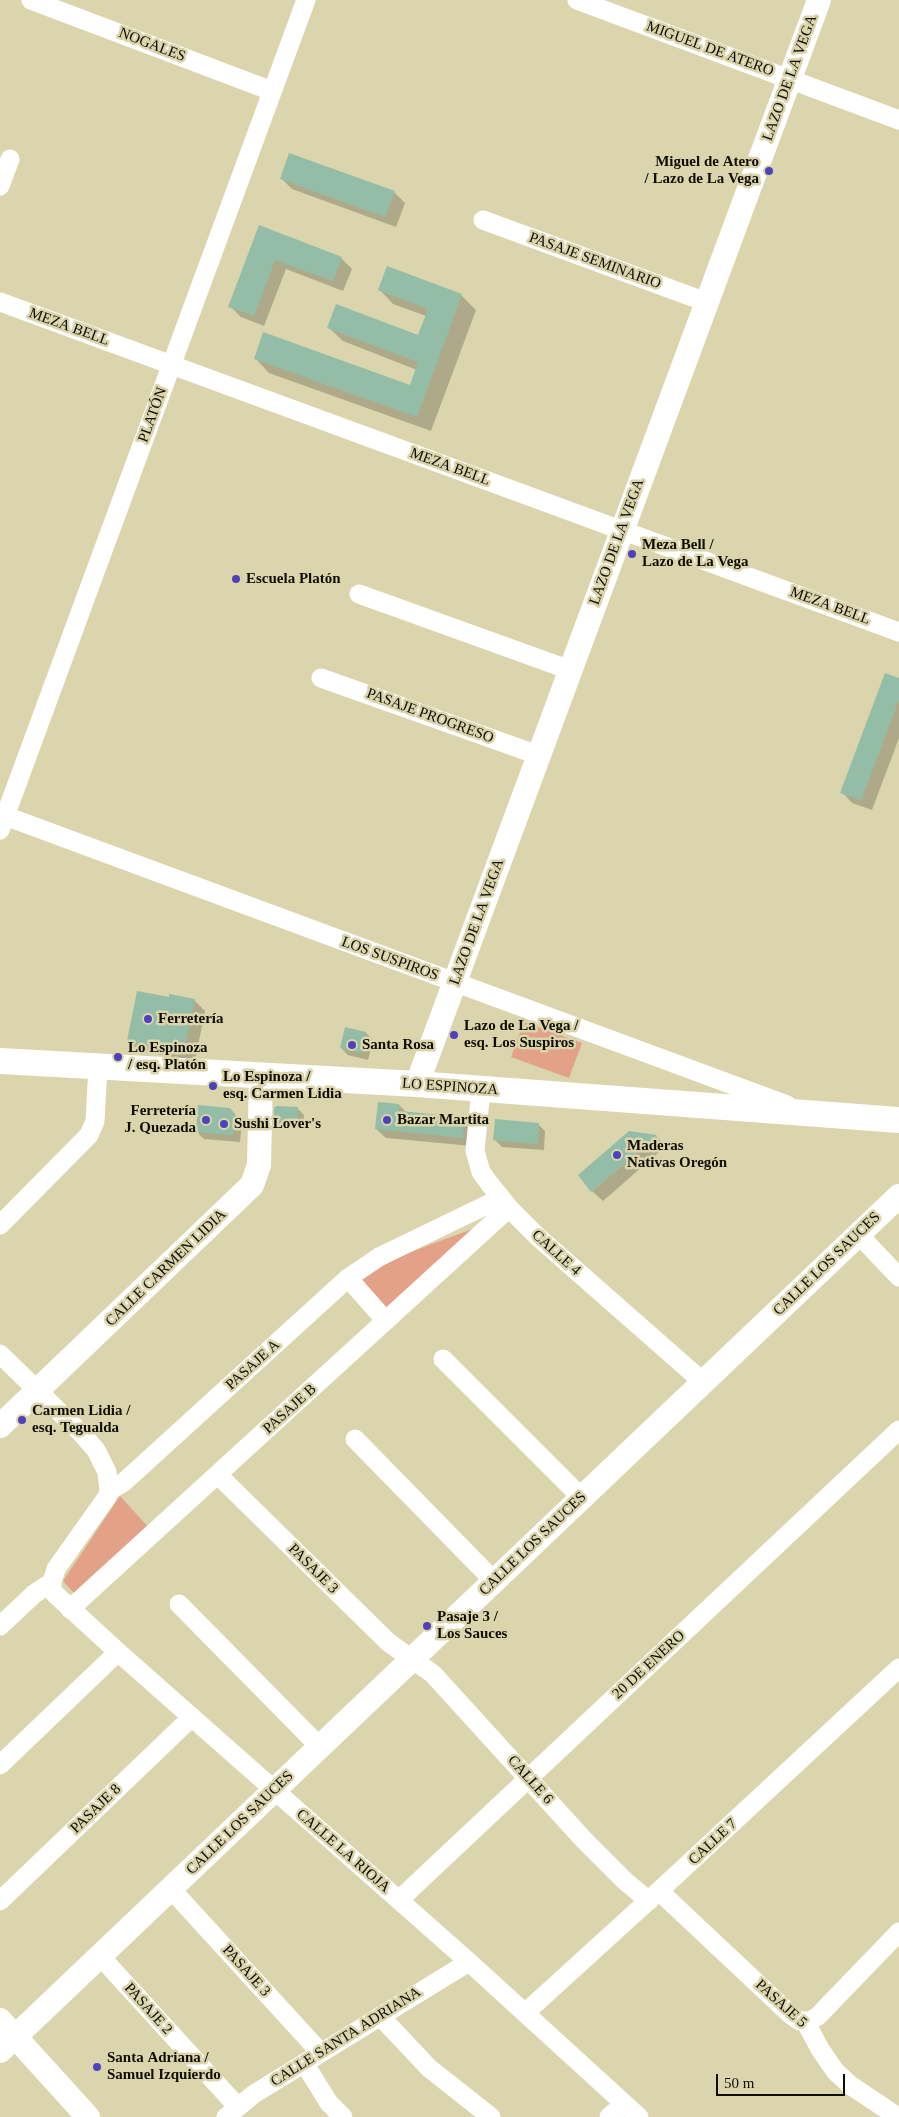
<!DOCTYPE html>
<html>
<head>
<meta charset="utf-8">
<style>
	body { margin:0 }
	#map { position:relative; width:899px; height:2117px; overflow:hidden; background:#dad5ac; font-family:"Times New Roman",serif }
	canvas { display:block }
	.scale { position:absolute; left:716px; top:2074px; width:129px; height:22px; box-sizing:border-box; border:2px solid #0f0d02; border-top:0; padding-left:6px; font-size:15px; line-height:18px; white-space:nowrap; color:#0f0d02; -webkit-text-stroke:4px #dad5ac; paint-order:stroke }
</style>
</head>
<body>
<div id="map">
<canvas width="899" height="2117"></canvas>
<div class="scale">50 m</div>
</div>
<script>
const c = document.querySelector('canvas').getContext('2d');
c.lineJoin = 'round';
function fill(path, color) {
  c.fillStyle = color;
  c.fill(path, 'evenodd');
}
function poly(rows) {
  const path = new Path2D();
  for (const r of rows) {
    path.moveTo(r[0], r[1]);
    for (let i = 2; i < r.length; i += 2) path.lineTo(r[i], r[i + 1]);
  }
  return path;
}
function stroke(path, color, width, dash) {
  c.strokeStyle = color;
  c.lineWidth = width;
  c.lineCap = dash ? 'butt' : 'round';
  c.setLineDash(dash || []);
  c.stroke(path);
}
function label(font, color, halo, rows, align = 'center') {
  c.font = font + ' "Times New Roman",serif';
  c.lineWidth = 5;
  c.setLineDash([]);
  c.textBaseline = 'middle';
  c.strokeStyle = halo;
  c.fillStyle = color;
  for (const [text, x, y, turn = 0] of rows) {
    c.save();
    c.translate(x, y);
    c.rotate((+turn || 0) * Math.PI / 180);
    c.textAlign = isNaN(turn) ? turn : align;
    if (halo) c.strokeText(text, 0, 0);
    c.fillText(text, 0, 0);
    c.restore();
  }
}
fill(poly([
	[524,1022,582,1043,569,1078,511,1057],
	[486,1224,387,1313,359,1280,378,1264],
	[120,1496,150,1529,76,1595,63,1581]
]), '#e3a187');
fill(poly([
	[281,178,394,192,405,203,396,227,292,189],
	[260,227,341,258,352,269,343,291,286,269,264,326,241,317,230,306],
	[379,289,461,295,476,310,431,431,269,373,255,358,410,386,417,370,343,341,328,327,418,337,426,316,393,304],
	[899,679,899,738,872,810,852,803,842,792],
	[170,999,194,1000,205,1011,195,1061,139,1051,128,1041],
	[346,1028,366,1033,373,1040,368,1060,348,1055,341,1048],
	[399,1105,407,1113,464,1118,473,1127,472,1146,386,1138,376,1129],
	[297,1108,304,1115,303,1129,282,1127,275,1120],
	[230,1109,242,1122,240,1142,204,1139,197,1132],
	[538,1124,545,1131,544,1150,502,1147,495,1140],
	[656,1136,666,1146,603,1201,592,1191]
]), '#0003');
fill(poly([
	[289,153,395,191,385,217,280,179],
	[259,225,342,257,333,281,275,260,254,316,228,307],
	[387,266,462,294,417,417,254,359,263,332,410,385,418,362,327,328,336,304,418,335,428,309,378,290],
	[885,673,899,678,899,700,861,800,840,793],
	[137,991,169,997,169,994,195,999,184,1051,127,1041],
	[345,1027,366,1032,361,1053,340,1048],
	[378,1102,399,1104,399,1111,464,1117,463,1138,375,1129],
	[198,1105,230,1108,235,1114,233,1135,196,1132],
	[277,1106,298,1107,297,1123,274,1121,274,1108],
	[495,1119,539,1123,538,1144,493,1140],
	[629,1131,657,1135,591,1192,578,1175]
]), '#93bda7');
stroke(poly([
	[31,0,272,91],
	[577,0,899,120],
	[0,186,10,159],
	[483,220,706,302],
	[0,302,899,632],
	[359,594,570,670],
	[321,678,538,755],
	[0,814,787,1105],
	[0,830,306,0],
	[481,1089,475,1151,481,1172,489,1183,509,1208,538,1237,703,1382],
	[0,1225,89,1135,95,1121,98,1067],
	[858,1234,899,1277],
	[348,1278,386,1321],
	[0,1354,81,1433,96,1450,107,1472,109,1491,107,1497,56,1569,52,1582,52,1590,56,1595,118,1652,469,1962,639,2117],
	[443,1359,582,1498],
	[355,1439,494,1581],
	[218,1475,388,1642,433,1674,584,1840,625,1881,649,1901],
	[109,1491,124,1482,348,1278,379,1257,501,1198],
	[179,1604,320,1747],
	[70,1609,509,1208],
	[0,1626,34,1594,52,1582],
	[0,1765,118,1652],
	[171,1889,320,2052],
	[659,1891,791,2015,800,2021,810,2021,818,2016,899,1932],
	[399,1900,899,1430],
	[0,1901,192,1717],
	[100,1956,237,2106],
	[525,2013,659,1891,899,1668],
	[380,2016,429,2068,491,2117],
	[805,2021,820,2049,835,2071,850,2085,898,2117],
	[304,2063,329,2103,343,2117],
	[226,2117,254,2094,469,1962],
	[609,2117,624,2104]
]), '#fff', 19);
stroke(poly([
	[417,1084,819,0],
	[0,1426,252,1185,259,1165,261,1076],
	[0,2020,88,2117],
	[0,2051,899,1196]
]), '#fff', 24);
stroke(poly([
	[0,1061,417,1084,899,1120]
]), '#fff', 26);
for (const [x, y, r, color] of [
	[769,171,5,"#4e41b9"],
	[632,554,5,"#4e41b9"],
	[236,579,5,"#4e41b9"],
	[148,1019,5,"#4e41b9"],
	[454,1035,5,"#4e41b9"],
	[352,1045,5,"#4e41b9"],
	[118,1057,5,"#4e41b9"],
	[213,1086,5,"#4e41b9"],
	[206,1120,5,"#4e41b9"],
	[387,1120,5,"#4e41b9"],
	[224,1124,5,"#4e41b9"],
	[617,1155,5,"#4e41b9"],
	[22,1420,5,"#4e41b9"],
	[427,1626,5,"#4e41b9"],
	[97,2067,5,"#4e41b9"]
]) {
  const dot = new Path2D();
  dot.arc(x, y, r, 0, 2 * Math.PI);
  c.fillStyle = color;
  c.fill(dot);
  stroke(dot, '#dad5ac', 2);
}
label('15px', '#0f0d02', '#dad5ac', [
	["NOGALES",152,45,21],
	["MIGUEL DE ATERO",710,49,20],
	["LAZO DE LA VEGA",790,78,-70],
	["PASAJE SEMINARIO",595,261,20],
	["MEZA BELL",69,327,20],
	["PLATÓN",153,415,-70],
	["MEZA BELL",450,467,20],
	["LAZO DE LA VEGA",617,542,-70],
	["MEZA BELL",830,606,20],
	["PASAJE PROGRESO",430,716,20],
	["LAZO DE LA VEGA",477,922,-70],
	["LOS SUSPIROS",390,959,20],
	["LO ESPINOZA",450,1087,4],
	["CALLE 4",556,1253,42],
	["CALLE LOS SAUCES",827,1264,-44],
	["CALLE CARMEN LIDIA",166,1268,-44],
	["PASAJE A",253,1365,-42],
	["PASAJE B",290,1409,-42],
	["CALLE LOS SAUCES",533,1544,-44],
	["PASAJE 3",313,1569,45],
	["20 DE ENERO",649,1665,-43],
	["CALLE 6",530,1780,48],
	["PASAJE 8",96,1809,-44],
	["CALLE LOS SAUCES",240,1823,-44],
	["CALLE 7",713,1842,-43],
	["CALLE LA RIOJA",343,1851,41],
	["PASAJE 3",246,1971,48],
	["PASAJE 5",781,2004,42],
	["PASAJE 2",148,2009,48],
	["CALLE SANTA ADRIANA",346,2037,-32]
]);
label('bold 15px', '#0f0d02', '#dad5ac', [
	["Miguel de Atero",759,162,"right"],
	["/ Lazo de La Vega",759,179,"right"],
	["Meza Bell /",642,545],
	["Lazo de La Vega",642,562],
	["Escuela Platón",246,579],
	["Ferretería",158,1019],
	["Lazo de La Vega /",464,1026],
	["esq. Los Suspiros",464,1043],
	["Santa Rosa",362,1045],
	["Lo Espinoza",128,1048],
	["/ esq. Platón",128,1065],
	["Lo Espinoza /",223,1077],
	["esq. Carmen Lidia",223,1094],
	["Ferretería",196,1111,"right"],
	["J. Quezada",196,1128,"right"],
	["Bazar Martita",397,1120],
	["Sushi Lover's",234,1124],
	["Maderas",627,1146],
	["Nativas Oregón",627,1163],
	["Carmen Lidia /",32,1411],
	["esq. Tegualda",32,1428],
	["Pasaje 3 /",437,1617],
	["Los Sauces",437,1634],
	["Santa Adriana /",107,2058],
	["Samuel Izquierdo",107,2075]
], 'left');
</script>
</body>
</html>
